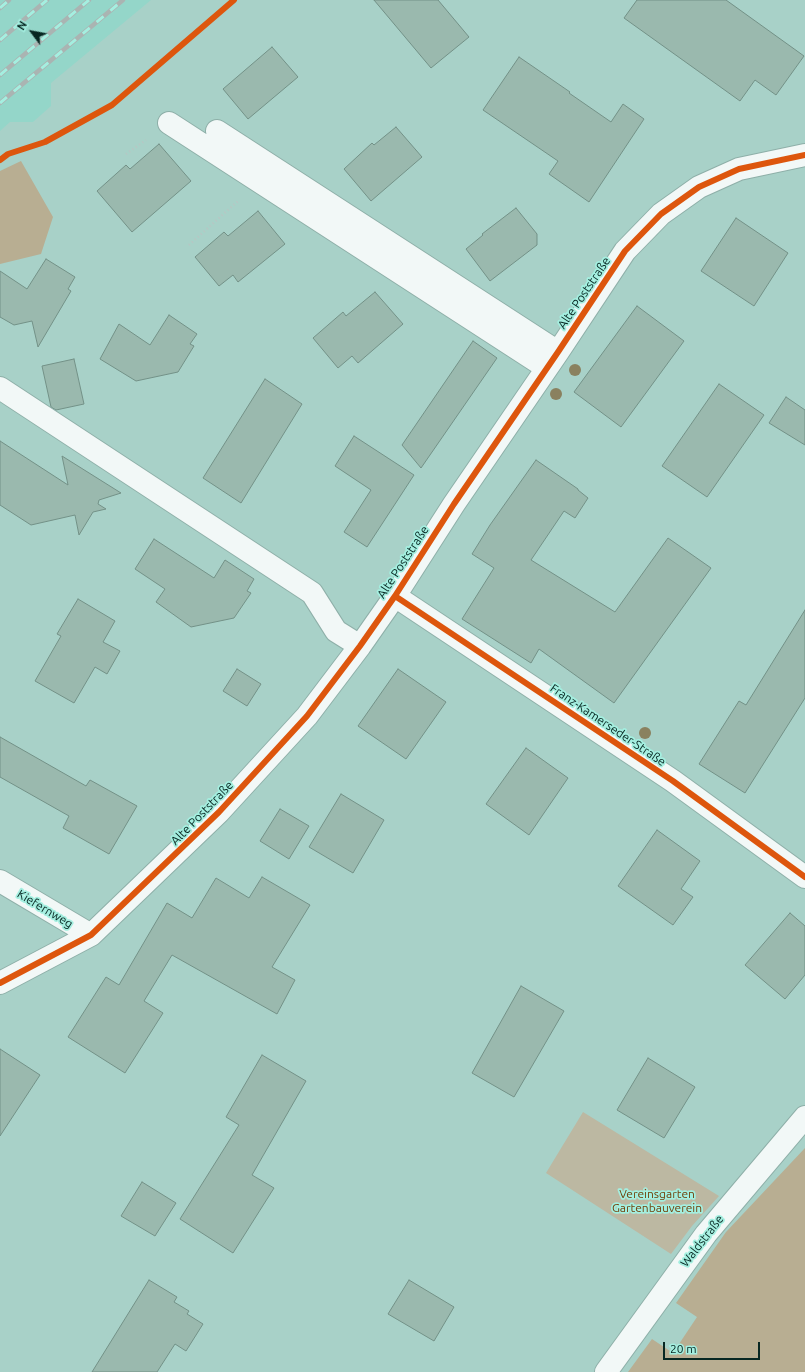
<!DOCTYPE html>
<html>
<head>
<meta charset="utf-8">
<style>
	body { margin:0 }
	#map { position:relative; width:805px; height:1372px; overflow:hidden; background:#a8d1c8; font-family:Ubuntu,sans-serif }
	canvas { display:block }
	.north { position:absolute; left:12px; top:12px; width:40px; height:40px; -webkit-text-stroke:3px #a4efe0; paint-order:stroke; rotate:302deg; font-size:11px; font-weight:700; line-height:16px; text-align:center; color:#072722 }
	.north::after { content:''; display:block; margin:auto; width:14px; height:18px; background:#072722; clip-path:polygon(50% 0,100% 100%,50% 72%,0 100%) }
	.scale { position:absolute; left:663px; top:1342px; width:97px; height:18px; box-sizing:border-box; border:2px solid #072722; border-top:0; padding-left:5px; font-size:12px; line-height:14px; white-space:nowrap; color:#072722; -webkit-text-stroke:3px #a4efe0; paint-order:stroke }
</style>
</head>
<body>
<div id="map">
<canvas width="805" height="1372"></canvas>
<div class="north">N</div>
<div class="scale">20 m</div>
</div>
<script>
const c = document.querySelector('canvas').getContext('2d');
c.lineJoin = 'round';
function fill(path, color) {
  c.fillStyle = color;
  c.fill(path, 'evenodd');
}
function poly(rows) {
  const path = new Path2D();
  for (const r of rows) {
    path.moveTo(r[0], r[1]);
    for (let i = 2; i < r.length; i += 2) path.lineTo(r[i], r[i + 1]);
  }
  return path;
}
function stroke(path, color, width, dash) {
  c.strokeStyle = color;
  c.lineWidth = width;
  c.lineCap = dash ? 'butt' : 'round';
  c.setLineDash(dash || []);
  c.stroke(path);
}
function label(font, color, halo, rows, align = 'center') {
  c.font = font + ' Ubuntu,sans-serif';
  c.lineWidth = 3.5;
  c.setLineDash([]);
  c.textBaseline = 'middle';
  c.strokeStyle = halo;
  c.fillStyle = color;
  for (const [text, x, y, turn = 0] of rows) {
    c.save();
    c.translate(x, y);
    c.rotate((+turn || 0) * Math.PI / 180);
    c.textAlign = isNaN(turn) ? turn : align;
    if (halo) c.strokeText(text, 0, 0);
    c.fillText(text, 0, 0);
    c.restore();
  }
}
fill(poly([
	[0,0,151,0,51,83,51,106,33,122,10,122,0,131]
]), '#94d6c9');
fill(poly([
	[583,1112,719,1196,692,1226,671,1254,546,1173]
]), '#bcb8a2');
fill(poly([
	[21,161,53,217,41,254,0,264,0,171],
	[805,1148,805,1372,628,1372,652,1339,673,1353,697,1317,676,1303,726,1232]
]), '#b8ae92');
const building = poly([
	[374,0,438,0,469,37,431,68,374,0],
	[637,0,726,0,804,56,776,95,755,80,740,101,624,18,637,0],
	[272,47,298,77,248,119,223,89,272,47],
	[519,57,570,92,569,93,611,122,623,104,644,119,589,202,549,174,558,161,483,110,519,57],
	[396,127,422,157,371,201,344,169,372,143,374,145,396,127],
	[159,144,191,181,132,232,97,191,126,165,130,169,159,144],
	[516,208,537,234,537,245,490,281,466,249,483,235,482,234,516,208],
	[258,211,285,244,238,282,233,275,219,286,195,257,224,232,228,236,258,211],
	[736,218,788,253,754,306,701,271,736,218],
	[46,259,75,277,68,289,71,291,38,347,32,321,14,325,0,317,0,271,27,289,46,259],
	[375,292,403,324,358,363,352,356,338,368,313,338,343,312,346,316,375,292],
	[637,306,684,341,621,427,574,392,637,306],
	[169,315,197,334,190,344,194,346,178,372,136,381,100,359,119,324,150,345,169,315],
	[473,341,497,358,421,468,402,445,473,341],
	[74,359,84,404,56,410,51,407,42,366,74,359],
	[265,379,302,404,241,503,203,478,265,379],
	[719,384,764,415,707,497,662,466,719,384],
	[786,397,805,410,805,445,769,423,786,397],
	[354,436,414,475,367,547,344,532,371,490,335,466,354,436],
	[0,441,68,485,62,456,121,493,99,500,98,504,106,509,93,512,79,535,75,515,31,525,0,505,0,441],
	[536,460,578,489,578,490,588,498,575,518,564,511,531,560,615,612,668,538,711,568,614,703,539,649,531,663,462,619,494,568,472,554,490,525,536,460],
	[154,539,214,578,225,560,254,579,247,591,251,593,234,618,191,627,156,602,165,589,135,569,154,539],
	[78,599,115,621,103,642,120,651,107,674,95,667,74,703,35,681,61,636,57,634,78,599],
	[805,610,805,698,745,793,699,764,739,701,746,705,805,610],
	[237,669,261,684,247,706,223,691,237,669],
	[398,669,446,702,406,759,358,726,398,669],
	[0,737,86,786,90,780,137,806,109,854,63,828,69,816,0,777,0,737],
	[526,748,568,778,529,835,486,804,526,748],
	[341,794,384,820,353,873,309,847,341,794],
	[280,809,309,826,289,859,260,841,280,809],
	[657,830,700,861,681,889,693,897,673,925,618,886,657,830],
	[262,877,310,905,272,967,295,980,277,1014,172,955,144,1001,163,1013,125,1073,68,1037,106,977,119,985,167,903,192,918,216,878,249,898,262,877],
	[790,913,805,926,805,975,785,999,745,965,790,913],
	[521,986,564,1011,514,1097,472,1073,521,986],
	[0,1049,40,1075,0,1136,0,1049],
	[262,1055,306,1081,252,1175,274,1188,233,1253,180,1219,239,1125,226,1117,262,1055],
	[648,1058,695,1087,664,1138,617,1110,648,1058],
	[142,1182,176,1203,155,1236,121,1216,142,1182],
	[149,1280,177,1297,174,1302,189,1311,187,1314,203,1324,186,1351,175,1344,157,1372,92,1372,149,1280],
	[409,1280,454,1307,434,1341,388,1314,409,1280]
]);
fill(building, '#9ab9ae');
stroke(building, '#739187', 1);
const minor = poly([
	[169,123,547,368],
	[217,131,558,352],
	[0,388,312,593,336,631,360,646],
	[395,596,673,781,805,877],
	[0,881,91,935],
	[0,983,91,935,219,812,307,716,360,646,395,596,454,504,558,352,625,251,661,214,699,187,739,169,805,155],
	[606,1372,706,1234,805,1117]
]);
stroke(minor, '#8eafa8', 24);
stroke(poly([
	[126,154,146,140],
	[189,245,238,201]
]), '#b9c5c3', 2.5, [1, 3]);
stroke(minor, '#f2f8f7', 22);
const rail = poly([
	[0,8,9,0],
	[0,40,47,0],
	[0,75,89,0],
	[0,103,123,0]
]);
stroke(rail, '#aab4b2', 4.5);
stroke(rail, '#a4efe0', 3, [9]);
stroke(poly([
	[0,160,8,154,45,142,112,105,234,0],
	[395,596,673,781,805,877],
	[0,983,91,935,219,812,307,716,360,646,395,596,454,504,558,352,625,251,661,214,699,187,739,169,805,155]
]), '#dd560d', 6);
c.fillStyle = '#8a815f';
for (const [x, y] of [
	[575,370],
	[556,394],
	[645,733]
]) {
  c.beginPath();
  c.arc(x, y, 6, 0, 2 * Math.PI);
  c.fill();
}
label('12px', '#072722', '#a4efe0', [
	["Alte Poststraße",584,293,-56],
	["Alte Poststraße",403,562,-57],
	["Franz-Kamerseder-Straße",608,725,34],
	["Alte Poststraße",202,813,-46],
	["Kiefernweg",45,909,31],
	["Waldstraße",702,1241,-52]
]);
label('12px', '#713f09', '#a4efe0', [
	["Vereinsgarten",657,1194],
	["Gartenbauverein",657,1208]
]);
</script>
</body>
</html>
